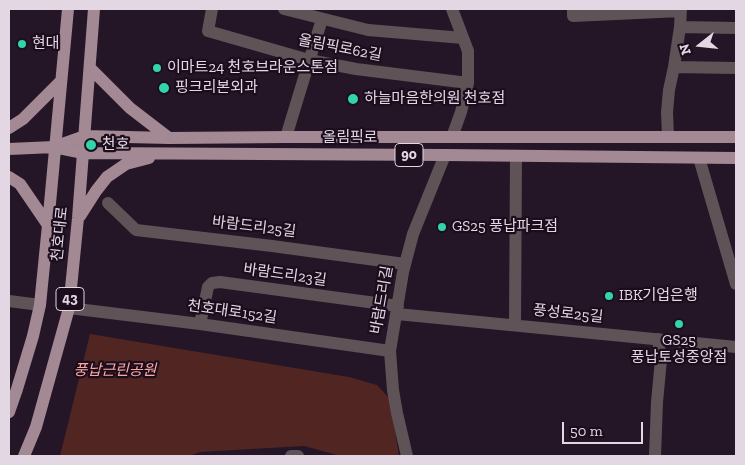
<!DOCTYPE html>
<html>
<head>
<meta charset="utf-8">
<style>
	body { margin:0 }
	#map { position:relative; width:745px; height:465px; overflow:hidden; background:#251627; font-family:"Zilla Slab",serif }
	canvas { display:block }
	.frame { position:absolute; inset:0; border:10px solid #e2d7e3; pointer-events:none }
	.north { position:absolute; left:675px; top:20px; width:50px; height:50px; -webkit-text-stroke:4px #1c0d1d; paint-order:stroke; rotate:254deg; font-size:14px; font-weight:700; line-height:20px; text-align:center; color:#e2d7e3 }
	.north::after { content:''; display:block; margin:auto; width:18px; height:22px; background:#e2d7e3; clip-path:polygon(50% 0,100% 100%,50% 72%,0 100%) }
	.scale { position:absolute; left:562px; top:422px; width:81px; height:22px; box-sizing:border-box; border:2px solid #e2d7e3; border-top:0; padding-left:6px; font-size:15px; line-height:18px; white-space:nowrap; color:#e2d7e3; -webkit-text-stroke:4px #1c0d1d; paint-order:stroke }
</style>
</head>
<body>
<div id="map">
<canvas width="745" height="465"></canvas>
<div class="frame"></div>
<div class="north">N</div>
<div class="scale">50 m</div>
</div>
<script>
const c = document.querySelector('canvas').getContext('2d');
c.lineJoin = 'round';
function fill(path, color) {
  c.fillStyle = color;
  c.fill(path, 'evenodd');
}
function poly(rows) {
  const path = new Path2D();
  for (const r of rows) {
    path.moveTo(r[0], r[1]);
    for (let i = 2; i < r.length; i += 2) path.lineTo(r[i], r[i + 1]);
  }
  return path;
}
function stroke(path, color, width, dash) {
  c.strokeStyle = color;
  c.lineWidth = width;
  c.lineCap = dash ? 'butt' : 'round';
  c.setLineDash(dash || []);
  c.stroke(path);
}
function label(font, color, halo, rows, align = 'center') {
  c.font = font + ' "Zilla Slab","Noto Sans KR",serif';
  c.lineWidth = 4.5;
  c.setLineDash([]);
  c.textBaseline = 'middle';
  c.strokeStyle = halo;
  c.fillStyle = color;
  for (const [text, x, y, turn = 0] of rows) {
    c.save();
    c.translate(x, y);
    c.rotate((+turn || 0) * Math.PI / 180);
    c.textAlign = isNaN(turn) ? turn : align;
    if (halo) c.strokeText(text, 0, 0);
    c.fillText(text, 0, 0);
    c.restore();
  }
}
fill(poly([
	[90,334,349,377,377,385,390,399,399,456,341,456,304,446,200,452,189,456,60,456]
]), '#502522');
stroke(poly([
	[212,9,208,31,309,60,356,69,468,83],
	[284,9,368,30,463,38],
	[573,9,573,16,680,11],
	[680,27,736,28],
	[674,67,736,68],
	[668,136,667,112,669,90,674,67,680,27,681,9],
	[286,137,322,19],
	[452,137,461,112,468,83,468,51,452,9],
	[699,158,736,284],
	[108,203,136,230,272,246,405,264],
	[9,301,40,305],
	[69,308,200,324,390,351],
	[397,314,736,347],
	[200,324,208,287,212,283,220,282,398,306],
	[515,325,516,156],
	[291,456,298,456],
	[407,456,397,413,393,390,390,351,403,272,413,234,445,155],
	[655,456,657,402,661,360,658,339]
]), '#5f5357', 12);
stroke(poly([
	[90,68,130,108,169,138],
	[9,128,23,119,61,81],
	[54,147,85,136,169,138,286,137,736,137],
	[9,149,54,147,83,153,445,155,736,158],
	[9,177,20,184,48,225],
	[80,216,96,191,107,177,126,164,149,158],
	[9,412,17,389,33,336,40,305,48,225,68,9],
	[24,456,36,427,69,308,78,218,94,9]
]), '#a38993', 12);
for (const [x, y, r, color] of [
	[22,44,5,"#32d4a9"],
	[157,68,5,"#32d4a9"],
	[164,88,6,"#32d4a9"],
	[353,99,6,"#32d4a9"],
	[91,145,6,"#32d4a9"],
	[442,227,5,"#32d4a9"],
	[609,296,5,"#32d4a9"],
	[679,324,5,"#32d4a9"]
]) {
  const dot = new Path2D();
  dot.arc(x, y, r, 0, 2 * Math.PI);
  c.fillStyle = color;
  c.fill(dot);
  stroke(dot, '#1c0d1d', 2);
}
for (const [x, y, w] of [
	[409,155,28],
	[70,299,28]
]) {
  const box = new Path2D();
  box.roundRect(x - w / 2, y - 11.5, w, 23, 4);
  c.fillStyle = '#1c0d1d';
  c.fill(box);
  stroke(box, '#e2d7e3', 1);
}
label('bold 14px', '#e2d7e3', null, [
	["90",409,155],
	["43",70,299]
]);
label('15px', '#e2d7e3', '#1c0d1d', [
	["현대",32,44],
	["이마트24 천호브라운스톤점",167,68],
	["핑크리본외과",175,88],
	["하늘마음한의원 천호점",364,99],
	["천호",102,145],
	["GS25 풍납파크점",452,227],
	["IBK기업은행",619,296],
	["GS25",679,341,"center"],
	["풍납토성중앙점",679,358,"center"]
], 'left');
label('15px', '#e2d7e3', '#1c0d1d', [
	["올림픽로62길",340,48,11],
	["올림픽로",350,138],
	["바람드리25길",254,227,7],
	["천호대로",60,234,-84],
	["바람드리23길",285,275,8],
	["바람드리길",382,300,-80],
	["천호대로152길",232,312,8],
	["풍성로25길",568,314,6]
]);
label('italic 15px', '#fda8a1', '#1c0d1d', [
	["풍납근린공원",115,371]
]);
</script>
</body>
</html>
